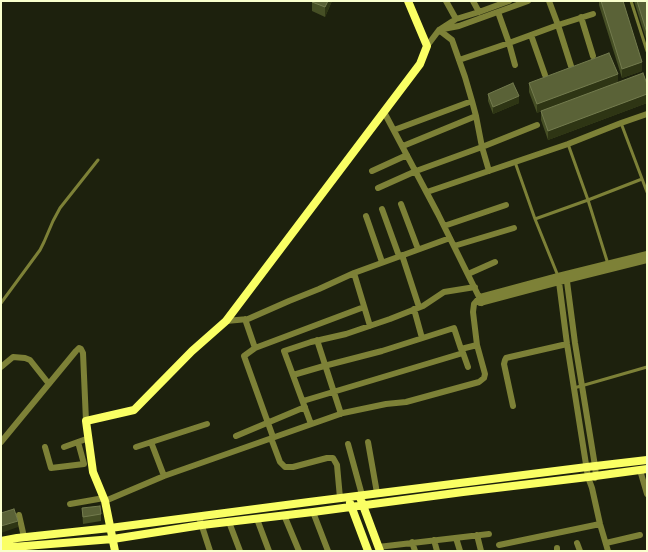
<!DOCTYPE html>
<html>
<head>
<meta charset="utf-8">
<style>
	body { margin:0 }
	#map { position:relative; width:648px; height:552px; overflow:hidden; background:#1d210d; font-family:Barlow,sans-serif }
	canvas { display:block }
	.frame { position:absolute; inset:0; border:2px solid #f9ffcd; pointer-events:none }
</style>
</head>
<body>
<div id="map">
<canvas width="648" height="552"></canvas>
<div class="frame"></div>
</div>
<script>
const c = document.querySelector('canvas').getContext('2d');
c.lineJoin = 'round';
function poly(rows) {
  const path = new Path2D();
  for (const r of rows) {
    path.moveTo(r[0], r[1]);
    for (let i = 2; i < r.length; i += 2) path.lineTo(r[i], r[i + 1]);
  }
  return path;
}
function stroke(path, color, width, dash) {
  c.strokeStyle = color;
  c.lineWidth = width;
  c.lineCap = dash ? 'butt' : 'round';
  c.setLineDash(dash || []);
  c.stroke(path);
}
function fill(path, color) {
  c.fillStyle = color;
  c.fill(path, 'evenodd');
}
stroke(poly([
	[631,1,647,51],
	[621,123,647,192],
	[568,144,588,200,608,264],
	[515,162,535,219,558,276],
	[535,219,588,200,642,179],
	[1,303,40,250,44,242,53,221,60,208,98,160],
	[574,388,647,367]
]), '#7d8137', 3);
stroke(poly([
	[446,1,456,19],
	[473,1,479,12],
	[498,12,509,43,558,25,549,1],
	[581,17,593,56],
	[443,29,459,26,528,1],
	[439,30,452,40,465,77,472,101],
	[531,35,545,75],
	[427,46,439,30,456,19,479,12,509,1],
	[459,60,509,43,515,65],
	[571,66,558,25,593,14],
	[384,112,438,214,482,303],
	[394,130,472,101,476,116,482,147,489,171],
	[403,146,476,116],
	[372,171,407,155],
	[378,188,416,171,482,147,537,125],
	[427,192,568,144,621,123,647,114],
	[401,204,418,249],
	[382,209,399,256],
	[366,216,382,262],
	[444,226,506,205],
	[454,246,514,228],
	[402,255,419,307],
	[354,273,370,326],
	[468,274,495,262],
	[566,274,575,343,595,466,596,476,595,478],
	[558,276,559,282,567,344,588,477,592,488,600,524,608,551],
	[480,303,559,282,647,260],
	[414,309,422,338],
	[245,319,255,348,244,356,273,437],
	[226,321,248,319,289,301,319,289,354,273,450,238],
	[317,340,341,414],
	[255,348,364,307],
	[462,350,468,367],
	[1,367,13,357,25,358,30,360,49,384],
	[293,375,324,366,382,351,454,328,461,349,477,345],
	[303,401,463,353],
	[513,406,504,364,505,360,506,358,510,357,567,344],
	[311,424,284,351,311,342,346,334,390,319,423,306,444,292,475,287],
	[236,436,305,407],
	[271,438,280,462,285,467,293,467,327,458,333,458,337,465,340,498],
	[1,442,76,351,79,348,81,349,83,353,86,421],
	[151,442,164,476],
	[368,442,377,493],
	[348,444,362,495],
	[45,447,51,468,84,464,78,442],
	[64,447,89,438],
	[136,447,207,424],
	[640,470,647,494],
	[105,501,164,476,343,413,386,404,406,402,479,382,484,378,485,374,477,345,473,312,474,304,480,297,558,276,647,254],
	[70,504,104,498],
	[313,512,328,551],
	[19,515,24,537],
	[284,515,299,551],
	[199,517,210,551],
	[257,519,269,551],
	[229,522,240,551],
	[477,535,481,551],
	[456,538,460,551],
	[434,540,437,551],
	[412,542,415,551],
	[577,543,580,551],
	[606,543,640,535],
	[499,545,600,524],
	[378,547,489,534],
	[557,548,557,551]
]), '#7d8137', 6);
stroke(poly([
	[361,500,380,551],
	[350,503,368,551],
	[1,541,17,538,110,528,309,502,587,467,647,460],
	[1,549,13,547,113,539,202,525,313,512,463,492,588,477,647,469],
	[115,551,105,501,93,472,86,421,134,410,192,351,226,321,420,64,427,46,408,1]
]), '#faff64', 8);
fill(poly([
	[312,1,332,1,325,17,312,11],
	[599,1,623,1,642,71,622,78,599,5],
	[634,1,647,1,647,42],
	[618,82,647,84,647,103,548,140,541,120,541,111,537,113,529,92,529,83],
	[488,94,519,103,493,114,488,101],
	[82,508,101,514,101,521,83,524]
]), '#464f25');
fill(poly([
	[328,1,332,1,325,17,325,7],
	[642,62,642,71,622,78,622,69],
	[618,74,618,83,537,113,537,104],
	[647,94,647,103,548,140,548,131],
	[519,96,519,103,493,114,493,107],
	[18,521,18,527,1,533,1,526]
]), '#2e3514');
const building = poly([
	[312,1,328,1,325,7,312,2,312,1],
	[601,1,623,1,642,62,622,69,601,1],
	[637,1,647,1,647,33,637,1],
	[609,53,618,74,537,104,529,83,609,53],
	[643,73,647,84,647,94,548,131,541,111,643,73],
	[513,83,519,96,493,107,488,94,513,83],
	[100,506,101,514,83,517,82,508,100,506],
	[14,509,18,521,1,526,1,513,14,509]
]);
fill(building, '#5a6237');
stroke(building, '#737b4e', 1);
</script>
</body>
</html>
